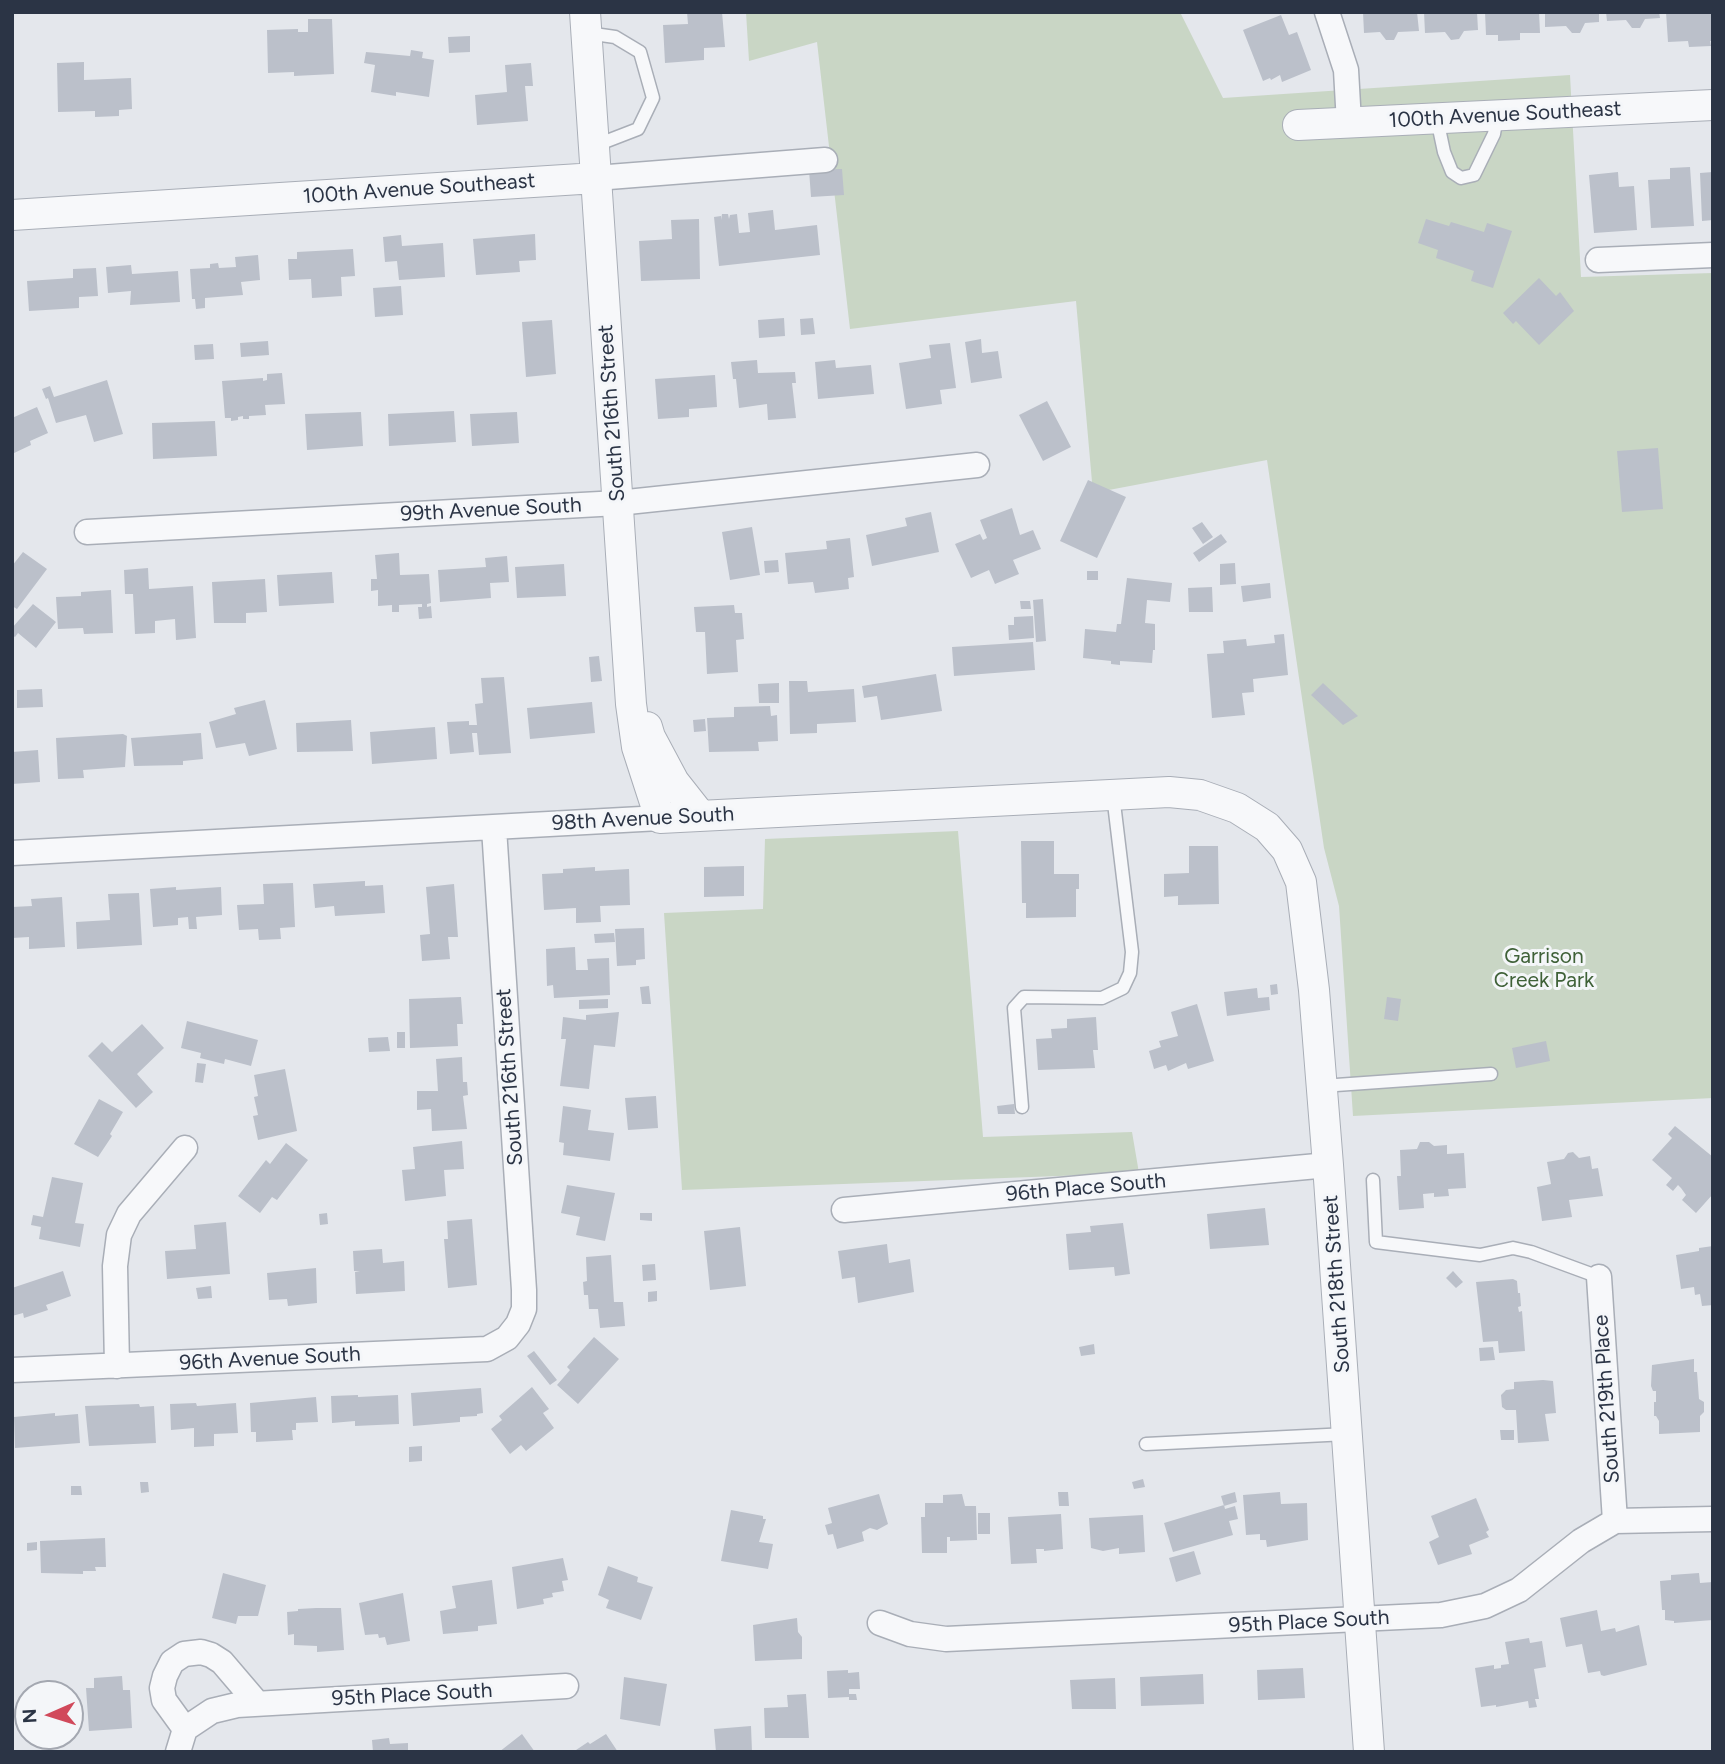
<!DOCTYPE html>
<html>
<head>
<meta charset="utf-8">
<style>
	body { margin:0 }
	#map { position:relative; width:1725px; height:1764px; overflow:hidden; background:#e4e7ec; font-family:Figtree,sans-serif }
	canvas { display:block }
	.frame { position:absolute; inset:0; border:14px solid #2b3445; pointer-events:none }
	.north { position:absolute; left:14px; top:1680px; width:70px; height:70px; box-sizing:border-box; background:#f4f6f9; border:2px solid #a4a8b1; border-radius:50%; rotate:267deg; font-size:19px; font-weight:700; line-height:28px; text-align:center; color:#2b3445 }
	.north::after { content:''; display:block; margin:auto; width:24px; height:32px; background:#d1495b; clip-path:polygon(50% 0,100% 100%,50% 72%,0 100%) }
</style>
</head>
<body>
<div id="map">
<canvas width="1725" height="1764"></canvas>
<div class="frame"></div>
<div class="north">N</div>
</div>
<script>
const c = document.querySelector('canvas').getContext('2d');
c.lineJoin = 'round';
function fill(path, color) {
  c.fillStyle = color;
  c.fill(path, 'evenodd');
}
function poly(rows) {
  const path = new Path2D();
  for (const r of rows) {
    path.moveTo(r[0], r[1]);
    for (let i = 2; i < r.length; i += 2) path.lineTo(r[i], r[i + 1]);
  }
  return path;
}
function stroke(path, color, width, dash) {
  c.strokeStyle = color;
  c.lineWidth = width;
  c.lineCap = dash ? 'butt' : 'round';
  c.setLineDash(dash || []);
  c.stroke(path);
}
function label(font, color, halo, rows, align = 'center') {
  c.font = font + ' Figtree,sans-serif';
  c.lineWidth = 6;
  c.setLineDash([]);
  c.textBaseline = 'middle';
  c.strokeStyle = halo;
  c.fillStyle = color;
  for (const [text, x, y, turn = 0] of rows) {
    c.save();
    c.translate(x, y);
    c.rotate((+turn || 0) * Math.PI / 180);
    c.textAlign = isNaN(turn) ? turn : align;
    if (halo) c.strokeText(text, 0, 0);
    c.fillText(text, 0, 0);
    c.restore();
  }
}
fill(poly([
	[746,12,1180,12,1223,98,1570,75,1581,277,1713,273,1713,1098,1353,1116,1339,906,1324,848,1267,460,1093,493,1076,301,850,329,817,42,749,61],
	[958,831,983,1137,1132,1132,1139,1173,682,1190,664,913,763,909,765,839]
]), '#c9d6c5');
fill(poly([
	[687,12,722,12,725,47,704,48,704,60,665,63,663,25,688,24],
	[1363,12,1417,12,1419,31,1398,32,1394,40,1386,40,1380,32,1364,33],
	[1424,12,1477,12,1478,30,1464,31,1459,39,1451,40,1445,32,1425,33],
	[1485,12,1539,12,1540,33,1520,33,1520,40,1498,41,1498,35,1486,35],
	[1545,12,1599,12,1599,22,1585,23,1580,33,1572,33,1566,26,1545,27],
	[1606,12,1659,12,1660,18,1645,19,1640,28,1632,28,1626,20,1607,21],
	[1666,12,1713,12,1713,41,1710,41,1711,46,1689,47,1688,41,1668,42],
	[1281,15,1289,35,1297,32,1311,70,1282,82,1280,75,1271,80,1270,78,1263,81,1243,30],
	[308,19,332,19,334,74,294,76,294,72,268,73,267,30,298,29,298,32,308,32],
	[470,36,470,52,449,53,448,37],
	[411,50,423,52,422,58,434,60,429,97,396,92,396,96,371,92,375,65,364,63,366,52,410,56],
	[84,62,84,80,131,78,132,109,119,110,119,116,95,117,95,111,58,112,57,63],
	[531,63,533,86,525,86,528,121,477,125,475,95,507,92,505,65],
	[1690,167,1694,226,1651,228,1648,180,1670,179,1670,168],
	[842,169,844,195,811,197,809,170],
	[1618,172,1619,187,1634,186,1637,230,1594,233,1589,175],
	[1713,172,1713,220,1702,221,1700,173],
	[773,210,775,230,817,225,820,255,719,266,714,217,721,216,721,220,722,214,728,214,729,219,730,215,737,214,739,233,750,232,748,213],
	[699,219,700,279,641,281,639,241,672,239,671,220],
	[1426,219,1449,226,1451,222,1484,232,1487,223,1512,231,1493,288,1471,281,1474,271,1436,258,1438,250,1418,243],
	[535,234,536,260,519,261,520,272,476,275,473,239],
	[401,235,402,246,443,243,445,277,399,280,397,261,385,262,383,237],
	[353,249,355,276,341,277,342,296,312,298,311,279,289,280,288,259,297,259,297,252],
	[258,255,260,280,241,282,243,295,205,298,205,308,196,309,195,299,192,299,190,269,210,268,210,264,218,263,219,268,236,267,235,257],
	[131,265,132,274,178,271,180,302,130,305,131,291,108,293,106,267],
	[96,268,98,296,79,297,79,308,29,311,27,281,73,278,73,269],
	[1539,278,1556,296,1560,292,1574,311,1539,345,1516,321,1513,324,1503,313],
	[401,286,403,315,375,317,373,288],
	[784,318,785,336,759,338,758,320],
	[813,318,815,334,801,335,800,319],
	[552,320,556,374,526,377,522,322],
	[981,339,982,353,998,351,1002,378,971,383,965,342],
	[268,341,269,355,241,357,240,343],
	[950,343,956,388,940,390,942,404,906,409,899,363,931,358,929,345],
	[213,344,214,359,195,360,194,345],
	[757,360,758,373,795,372,796,383,792,383,796,418,768,420,767,404,739,408,736,379,733,379,731,362],
	[835,360,836,368,871,365,874,394,818,399,815,362],
	[282,373,285,404,265,405,266,415,249,416,249,419,243,419,243,416,238,417,238,420,231,421,231,418,225,418,222,381,263,378,263,381,267,380,267,374],
	[715,375,717,407,689,409,689,417,658,419,655,379],
	[107,380,123,434,94,442,86,415,56,423,48,398,46,399,42,389,50,386,54,397],
	[1047,401,1071,447,1043,461,1019,415],
	[37,407,48,433,30,441,31,445,12,454,12,418],
	[454,411,456,442,389,446,388,414],
	[361,412,363,446,307,450,305,414],
	[517,412,519,443,472,446,470,414],
	[215,421,217,456,153,459,152,423],
	[1658,448,1663,509,1622,512,1617,451],
	[1088,480,1126,497,1097,558,1060,541],
	[1012,508,1020,535,1033,530,1041,549,1013,560,1019,574,995,584,989,570,971,578,955,544,980,534,983,540,987,538,980,520],
	[931,512,939,552,872,566,866,535,907,526,905,518],
	[1202,522,1213,537,1203,544,1192,528],
	[752,527,760,575,730,580,722,532],
	[1221,534,1227,542,1199,562,1193,553],
	[850,538,854,577,848,578,849,589,815,593,813,582,788,584,785,553,827,549,826,541],
	[23,552,47,569,17,609,12,606,12,566],
	[399,553,400,575,429,574,431,603,427,604,427,607,431,606,432,618,419,619,418,607,422,607,422,604,399,605,399,612,392,612,392,605,378,606,378,590,371,591,371,579,377,579,375,555],
	[507,556,509,582,490,583,491,598,440,602,438,570,486,567,485,558],
	[778,560,779,572,765,573,764,561],
	[1235,563,1236,584,1220,585,1220,564],
	[564,564,566,596,517,598,515,567],
	[148,568,149,589,193,586,196,638,176,640,175,619,155,621,155,633,135,634,133,594,125,594,124,570],
	[1087,571,1098,571,1098,580,1087,580],
	[332,572,334,603,279,606,277,575],
	[1127,578,1172,583,1170,602,1147,600,1145,623,1155,624,1155,650,1153,650,1152,663,1120,661,1120,665,1111,664,1111,661,1083,658,1085,629,1116,632,1117,624,1121,624],
	[265,579,267,612,246,613,246,623,214,623,212,582],
	[1270,583,1271,598,1243,602,1241,586],
	[1212,587,1213,612,1189,612,1188,588],
	[111,590,113,633,84,634,83,628,58,629,56,597,81,596,81,592],
	[1043,599,1046,641,1036,642,1033,600],
	[1020,601,1030,601,1031,609,1021,609],
	[33,604,56,622,36,648,18,633,15,637,12,635,12,628],
	[734,605,735,613,742,613,744,639,736,640,738,672,707,674,705,632,696,632,694,607],
	[1033,616,1034,638,1009,640,1008,625,1014,625,1014,617],
	[1284,634,1288,675,1253,679,1254,692,1242,693,1245,715,1212,718,1207,654,1224,653,1223,641,1246,639,1247,646,1275,643,1274,635],
	[1033,642,1035,670,954,676,952,647],
	[599,656,602,681,591,682,589,657],
	[936,674,942,711,881,720,877,696,864,698,862,686],
	[504,677,511,753,479,755,477,733,472,733,474,752,450,754,447,722,469,721,469,725,477,725,475,704,483,703,481,678],
	[789,681,807,681,808,692,854,689,856,722,817,724,817,733,790,734],
	[779,683,779,703,759,703,758,684],
	[1323,683,1358,716,1343,725,1311,695],
	[42,689,43,707,17,708,17,690],
	[265,700,277,749,249,756,245,743,216,748,209,722,236,714,234,708],
	[592,702,595,733,530,739,527,708],
	[770,706,771,716,777,715,778,741,758,742,759,751,709,752,707,718,734,717,734,707],
	[705,719,706,731,694,732,693,720],
	[351,720,353,751,297,752,296,723],
	[435,727,437,759,372,764,370,732],
	[201,733,203,759,183,761,183,765,134,766,131,738],
	[123,734,127,736,125,767,83,770,84,778,58,779,56,738],
	[38,750,40,782,12,784,12,752],
	[1021,841,1054,841,1054,874,1079,874,1079,889,1076,889,1076,917,1026,918,1026,903,1022,903],
	[1189,846,1218,846,1219,904,1178,905,1178,896,1164,897,1164,874,1189,873],
	[744,866,744,896,704,897,704,867],
	[595,867,595,871,629,869,630,905,600,906,601,922,576,923,576,908,544,910,542,874,563,873,563,869],
	[365,881,365,886,383,885,385,913,335,916,334,906,315,908,313,884],
	[293,883,295,927,280,928,281,939,259,940,258,929,239,930,237,905,264,904,263,884],
	[454,884,458,937,448,937,450,959,422,961,420,935,430,934,426,887],
	[176,887,176,890,221,887,222,915,196,917,197,929,189,929,188,917,178,918,178,925,153,927,150,889],
	[139,893,142,945,77,949,76,922,110,920,108,894],
	[62,897,65,947,29,949,29,937,12,938,12,907,32,906,31,899],
	[644,928,645,959,636,960,636,965,617,966,615,929],
	[614,933,615,942,595,943,594,934],
	[575,947,576,970,588,970,587,959,609,958,610,995,554,998,553,985,547,986,546,949],
	[1277,984,1278,994,1271,995,1270,985],
	[649,986,651,1004,642,1004,640,987],
	[1257,988,1258,998,1269,997,1270,1010,1227,1016,1224,992],
	[461,997,463,1024,457,1024,458,1046,410,1048,409,999],
	[1387,997,1401,999,1398,1021,1384,1019],
	[608,999,608,1008,579,1009,579,1000],
	[1197,1004,1214,1061,1188,1069,1186,1063,1168,1071,1166,1065,1154,1069,1149,1051,1161,1047,1159,1041,1178,1036,1171,1012],
	[619,1012,615,1047,594,1045,589,1089,560,1086,566,1039,561,1039,563,1017,586,1020,586,1015],
	[1096,1017,1098,1050,1093,1050,1095,1068,1038,1070,1036,1039,1052,1038,1051,1029,1067,1028,1067,1019],
	[187,1021,258,1040,251,1066,225,1059,224,1064,200,1058,201,1053,181,1048],
	[142,1024,164,1048,137,1074,153,1092,136,1108,88,1056,102,1042,112,1052],
	[397,1032,405,1032,405,1048,397,1048],
	[388,1037,390,1051,369,1052,368,1038],
	[1546,1041,1550,1061,1516,1068,1512,1048],
	[462,1057,463,1082,467,1082,468,1095,463,1096,467,1129,432,1131,431,1109,417,1110,417,1091,438,1091,436,1059],
	[197,1063,206,1064,203,1083,195,1082],
	[285,1069,297,1131,258,1140,253,1116,258,1115,254,1097,258,1096,254,1075],
	[656,1096,658,1128,628,1130,625,1098],
	[99,1099,123,1112,110,1134,112,1136,98,1157,74,1144],
	[1014,1104,1015,1114,998,1114,997,1106],
	[563,1106,591,1110,588,1130,614,1133,610,1161,563,1155,564,1143,559,1142],
	[1675,1126,1713,1157,1713,1194,1696,1213,1682,1200,1686,1195,1681,1188,1678,1185,1673,1191,1666,1185,1672,1178,1652,1160,1672,1138,1668,1134],
	[462,1141,464,1169,444,1170,446,1196,405,1201,402,1170,415,1169,413,1147],
	[1420,1142,1429,1142,1434,1146,1447,1145,1447,1154,1464,1153,1466,1188,1448,1189,1449,1196,1434,1197,1434,1193,1423,1194,1424,1208,1399,1210,1397,1176,1401,1176,1400,1150,1417,1149],
	[286,1143,308,1160,277,1200,272,1197,260,1213,238,1196,266,1160,270,1164],
	[1573,1152,1579,1158,1590,1156,1592,1169,1598,1168,1603,1196,1569,1200,1572,1217,1542,1221,1537,1187,1551,1184,1547,1162,1564,1159,1568,1153],
	[52,1177,83,1183,75,1223,84,1224,80,1247,39,1239,41,1227,31,1225,33,1215,43,1217],
	[567,1185,615,1193,605,1241,576,1235,580,1217,561,1213],
	[1265,1208,1269,1245,1210,1249,1207,1214],
	[327,1213,328,1224,320,1225,319,1214],
	[640,1213,652,1213,652,1221,640,1220],
	[472,1219,477,1285,448,1288,444,1239,448,1239,447,1221],
	[226,1222,230,1274,167,1279,165,1251,196,1249,194,1225],
	[1123,1223,1130,1274,1115,1276,1114,1267,1069,1270,1066,1234,1091,1232,1090,1226],
	[740,1227,746,1286,710,1290,704,1231],
	[887,1244,889,1263,910,1259,914,1292,858,1303,855,1277,842,1279,838,1251],
	[1713,1246,1713,1305,1702,1306,1700,1294,1695,1295,1694,1287,1681,1289,1676,1255,1699,1251,1699,1248],
	[382,1249,383,1263,404,1261,405,1291,356,1294,355,1272,360,1271,354,1271,353,1251],
	[611,1255,614,1302,623,1302,625,1326,600,1328,598,1309,589,1309,588,1295,584,1295,583,1282,587,1281,586,1257],
	[655,1264,656,1280,643,1281,642,1265],
	[316,1268,317,1303,288,1306,287,1299,269,1300,267,1273],
	[63,1271,71,1296,46,1305,48,1310,24,1318,23,1313,12,1316,12,1288],
	[1453,1271,1463,1282,1456,1288,1446,1278],
	[1513,1279,1517,1281,1518,1293,1520,1293,1521,1306,1518,1307,1519,1312,1522,1311,1525,1351,1499,1353,1498,1341,1483,1342,1476,1282],
	[211,1286,212,1298,198,1299,196,1288],
	[657,1291,657,1301,648,1302,648,1292],
	[594,1337,619,1359,578,1404,557,1385,570,1370,567,1367],
	[1094,1344,1095,1354,1081,1356,1079,1347],
	[1493,1347,1495,1360,1480,1361,1479,1348],
	[534,1351,557,1380,550,1385,527,1356],
	[1694,1359,1694,1372,1697,1372,1699,1399,1704,1402,1704,1412,1700,1416,1700,1432,1659,1434,1659,1421,1656,1416,1654,1416,1654,1402,1656,1402,1656,1391,1653,1391,1651,1386,1652,1365],
	[1543,1380,1553,1381,1556,1413,1545,1414,1549,1441,1518,1443,1516,1410,1506,1410,1502,1407,1501,1395,1506,1390,1514,1389,1514,1382],
	[532,1387,549,1409,543,1413,554,1428,526,1451,521,1445,510,1454,491,1429,502,1420,499,1416],
	[481,1388,483,1413,477,1414,477,1416,460,1417,460,1422,413,1426,411,1393],
	[358,1395,358,1397,398,1395,399,1424,355,1426,355,1421,332,1423,331,1396],
	[316,1397,318,1422,296,1423,296,1430,292,1430,293,1440,256,1442,256,1432,251,1432,250,1403],
	[196,1403,197,1406,236,1403,238,1433,214,1434,214,1446,194,1447,194,1428,171,1430,170,1404],
	[139,1404,140,1407,154,1406,156,1443,89,1446,85,1406],
	[55,1413,55,1416,78,1414,80,1443,15,1448,14,1417],
	[1500,1430,1514,1430,1514,1440,1501,1440],
	[422,1446,422,1461,409,1462,409,1447],
	[1143,1479,1145,1487,1134,1489,1132,1482],
	[140,1482,148,1482,149,1492,141,1493],
	[71,1486,81,1486,82,1495,71,1495],
	[1058,1492,1068,1492,1069,1506,1059,1506],
	[1235,1492,1237,1502,1224,1506,1221,1496],
	[1280,1492,1281,1504,1307,1503,1308,1540,1267,1547,1266,1540,1260,1540,1260,1534,1246,1535,1243,1495],
	[879,1494,888,1524,877,1530,870,1528,862,1532,864,1541,837,1549,833,1534,828,1535,825,1525,832,1523,828,1508],
	[962,1494,965,1506,976,1506,977,1540,950,1541,950,1537,947,1537,947,1553,922,1553,921,1517,925,1517,925,1503,943,1503,943,1495],
	[1476,1498,1489,1530,1486,1532,1489,1537,1469,1545,1472,1554,1438,1565,1429,1542,1439,1537,1431,1516],
	[1224,1505,1225,1509,1235,1506,1238,1519,1229,1521,1233,1535,1173,1552,1164,1523],
	[731,1510,763,1516,763,1519,766,1519,759,1542,773,1544,768,1569,721,1561],
	[978,1513,990,1513,990,1534,978,1534],
	[1061,1514,1063,1549,1044,1551,1044,1549,1036,1549,1037,1563,1011,1564,1008,1517],
	[1143,1515,1145,1552,1119,1554,1119,1548,1103,1551,1091,1548,1089,1518],
	[105,1538,106,1567,95,1567,96,1571,83,1571,83,1574,41,1573,40,1541],
	[37,1542,37,1550,27,1551,27,1543],
	[1194,1551,1201,1574,1176,1582,1169,1558],
	[563,1558,568,1580,562,1581,564,1591,552,1593,553,1597,543,1599,544,1604,517,1609,512,1567],
	[608,1566,638,1577,637,1582,653,1587,641,1620,606,1608,609,1600,598,1595],
	[223,1573,266,1585,258,1616,238,1616,236,1624,212,1618],
	[1699,1573,1700,1583,1713,1582,1713,1620,1674,1623,1674,1621,1665,1620,1665,1610,1662,1610,1660,1581,1671,1580,1671,1575],
	[492,1580,497,1624,478,1626,478,1631,443,1634,440,1611,456,1608,452,1586],
	[403,1593,410,1641,387,1645,385,1637,379,1638,378,1634,365,1635,359,1603],
	[316,1608,341,1608,344,1650,317,1652,317,1646,294,1645,294,1634,288,1635,287,1612,298,1611,298,1609],
	[1597,1610,1601,1631,1615,1628,1616,1632,1639,1625,1647,1665,1604,1676,1601,1675,1600,1671,1588,1673,1582,1644,1566,1647,1560,1618],
	[797,1618,798,1632,802,1637,802,1659,755,1661,753,1625],
	[1529,1638,1530,1643,1542,1641,1546,1667,1534,1669,1539,1699,1535,1699,1537,1707,1529,1708,1528,1701,1496,1707,1496,1705,1481,1707,1475,1668,1494,1665,1494,1669,1501,1668,1501,1665,1509,1664,1505,1642],
	[1303,1668,1305,1698,1258,1700,1257,1670],
	[848,1670,848,1673,859,1672,860,1689,849,1689,849,1694,856,1694,857,1700,849,1700,849,1697,828,1698,827,1671],
	[1203,1674,1204,1704,1141,1706,1140,1677],
	[122,1676,123,1690,130,1690,132,1728,89,1731,86,1688,94,1688,94,1678],
	[624,1677,667,1684,660,1726,620,1719],
	[1115,1678,1116,1709,1072,1709,1070,1680],
	[806,1694,809,1738,765,1738,764,1708,788,1707,787,1695],
	[751,1726,752,1752,716,1752,714,1729],
	[522,1734,535,1752,499,1752],
	[606,1734,618,1752,573,1752,588,1742,590,1744],
	[389,1738,390,1744,408,1743,408,1752,373,1752,372,1740]
]), '#bbc0ca');
const service = poly([
	[587,33,615,37,640,52,653,98,638,129,594,146],
	[1437,119,1444,152,1452,172,1461,178,1474,175,1494,134,1497,116],
	[1322,1086,1491,1074],
	[1022,1107,1014,1008,1024,997,1102,998,1123,988,1130,973,1132,952,1113,795],
	[1373,1180,1376,1242,1480,1255,1513,1248,1531,1252,1599,1277],
	[1146,1444,1347,1434]
]);
const minor = poly([
	[1327,12,1346,70,1349,123],
	[596,178,825,160],
	[1598,260,1713,255],
	[87,532,618,503,977,465],
	[12,853,660,818],
	[844,1210,1328,1165],
	[1599,1277,1615,1521],
	[117,1366,115,1266,119,1235,129,1214,185,1148],
	[12,1370,487,1349,507,1338,518,1324,524,1309,524,1290,494,828],
	[880,1623,910,1634,946,1639,1441,1615,1485,1606,1519,1590,1581,1541,1615,1521,1713,1519],
	[185,1729,164,1700,162,1688,165,1676,172,1662,184,1654,201,1652,211,1655,222,1662,257,1703],
	[178,1752,185,1729,212,1711,237,1705,566,1686]
]);
const tertiary = poly([
	[585,12,631,704,637,747,660,818,1169,792,1200,795,1237,808,1267,827,1287,850,1301,882,1314,990,1328,1165,1369,1752],
	[1298,125,1713,105],
	[12,215,596,178],
	[647,727,650,737,674,782,700,815]
]);
stroke(service, '#a9aeb7', 15);
stroke(minor, '#a9aeb7', 27);
stroke(tertiary, '#a9aeb7', 32);
stroke(service, '#f7f8fa', 12);
stroke(minor, '#f7f8fa', 24);
stroke(tertiary, '#f7f8fa', 30);
label('21px', '#2b3445', '#f4f6f9', [
	["100th Avenue Southeast",1505,115,-3],
	["100th Avenue Southeast",419,189,-4],
	["South 216th Street",612,413,-94],
	["99th Avenue South",491,510,-3],
	["98th Avenue South",643,819,-3],
	["South 216th Street",510,1077,-94],
	["96th Place South",1086,1188,-5],
	["South 218th Street",1337,1284,-94],
	["96th Avenue South",270,1359,-3],
	["South 219th Place",1607,1399,-94],
	["95th Place South",1309,1622,-3],
	["95th Place South",412,1695,-3]
]);
label('21px', '#3f6138', '#f4f6f9', [
	["Garrison",1544,957],
	["Creek Park",1544,981]
]);
</script>
</body>
</html>
